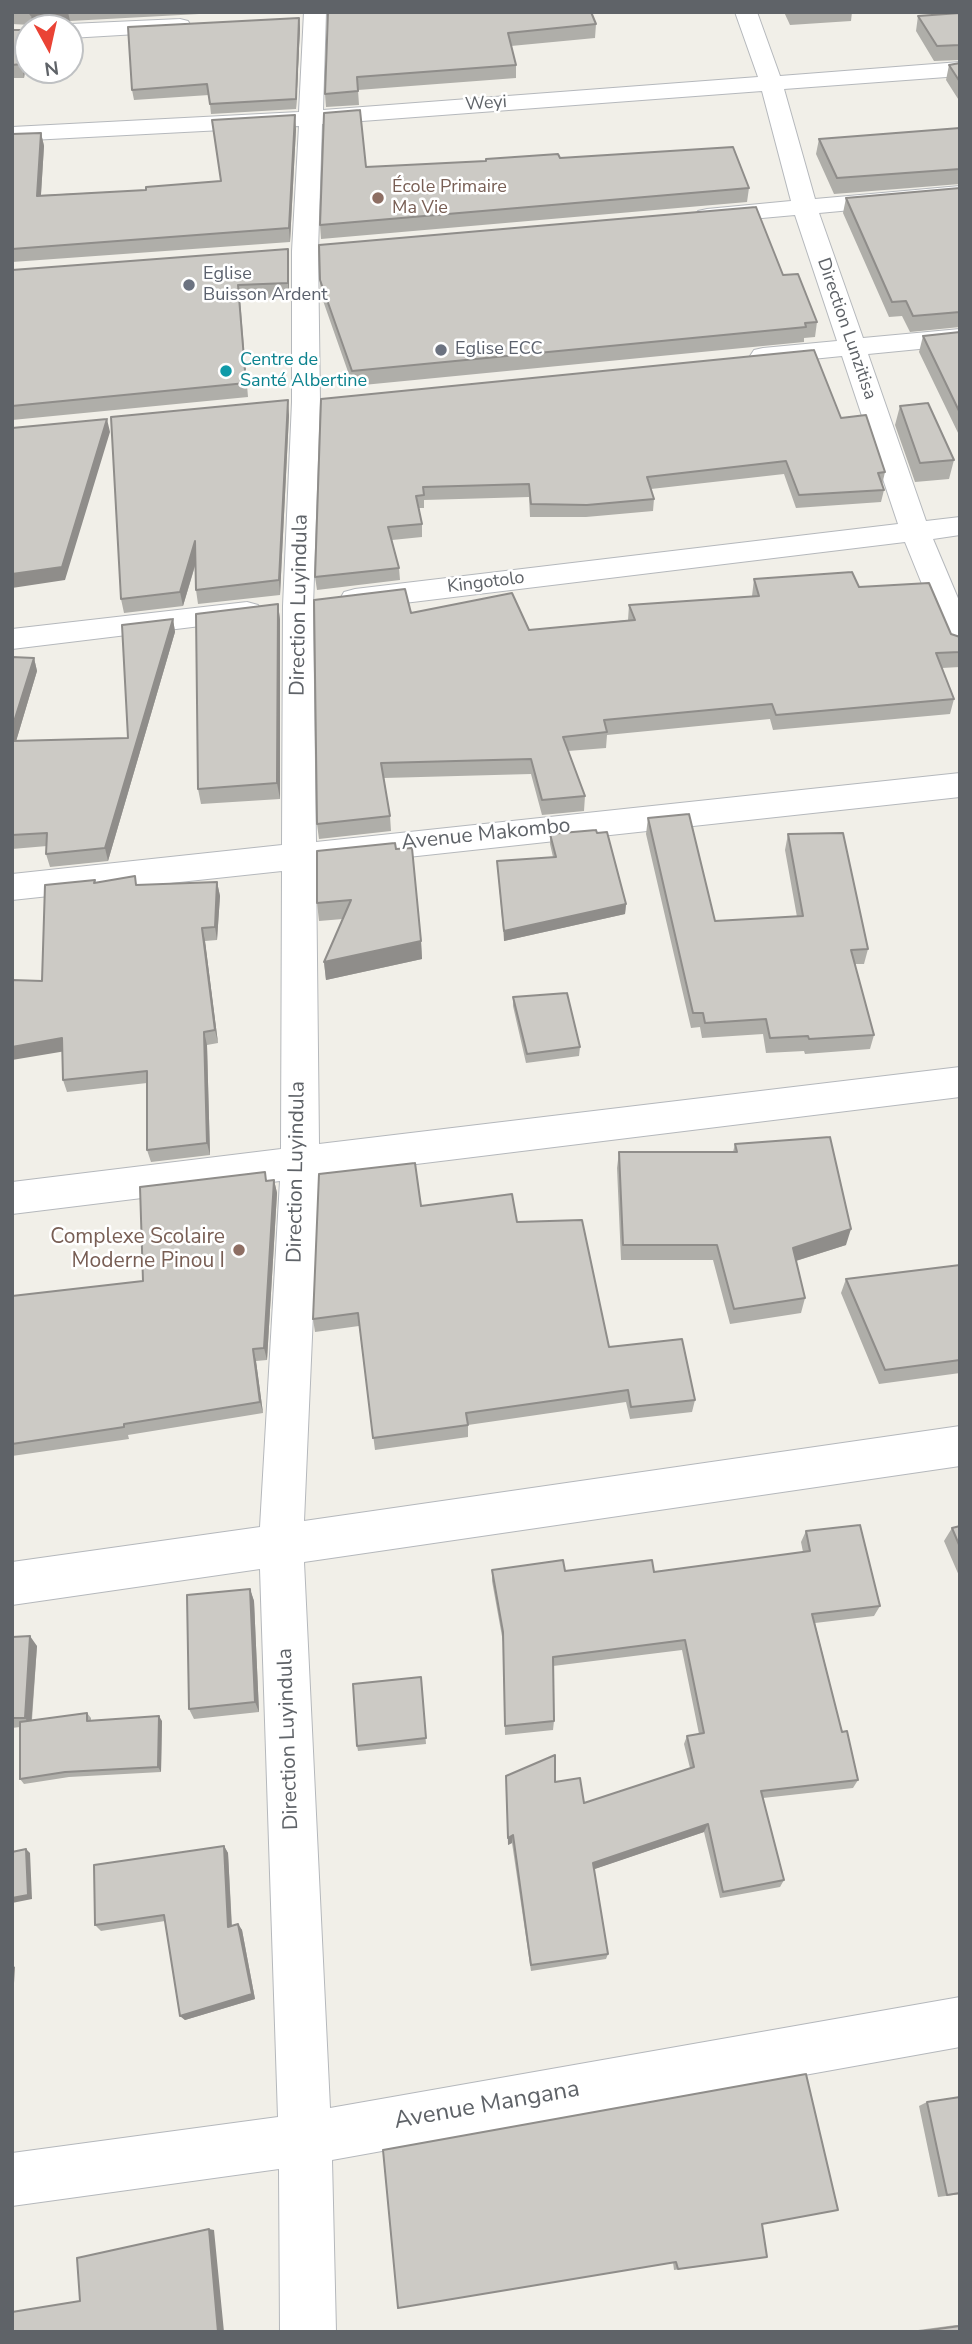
<!DOCTYPE html>
<html>
<head>
<meta charset="utf-8">
<style>
	body { margin:0 }
	#map { position:relative; width:972px; height:2344px; overflow:hidden; background:#f1efe8; font-family:"Nunito Sans",sans-serif }
	canvas { display:block }
	.frame { position:absolute; inset:0; border:14px solid #5f6368; pointer-events:none }
	.north { position:absolute; left:14px; top:14px; width:70px; height:70px; box-sizing:border-box; background:#fff; border:2px solid #bfc1c3; border-radius:50%; rotate:172deg; font-size:19px; font-weight:700; line-height:28px; text-align:center; color:#5f6368 }
	.north::after { content:''; display:block; margin:auto; width:24px; height:32px; background:#ea4335; clip-path:polygon(50% 0,100% 100%,50% 72%,0 100%) }
</style>
</head>
<body>
<div id="map">
<canvas width="972" height="2344"></canvas>
<div class="frame"></div>
<div class="north">N</div>
</div>
<script>
const c = document.querySelector('canvas').getContext('2d');
c.lineJoin = 'round';
function poly(rows) {
  const path = new Path2D();
  for (const r of rows) {
    path.moveTo(r[0], r[1]);
    for (let i = 2; i < r.length; i += 2) path.lineTo(r[i], r[i + 1]);
  }
  return path;
}
function stroke(path, color, width, dash) {
  c.strokeStyle = color;
  c.lineWidth = width;
  c.lineCap = dash ? 'butt' : 'round';
  c.setLineDash(dash || []);
  c.stroke(path);
}
function fill(path, color) {
  c.fillStyle = color;
  c.fill(path, 'evenodd');
}
function label(font, color, halo, rows, align = 'center') {
  c.font = font + ' "Nunito Sans",sans-serif';
  c.lineWidth = 5;
  c.setLineDash([]);
  c.textBaseline = 'middle';
  c.strokeStyle = halo;
  c.fillStyle = color;
  for (const [text, x, y, turn = 0] of rows) {
    c.save();
    c.translate(x, y);
    c.rotate((+turn || 0) * Math.PI / 180);
    c.textAlign = isNaN(turn) ? turn : align;
    if (halo) c.strokeText(text, 0, 0);
    c.fillText(text, 0, 0);
    c.restore();
  }
}
const street = poly([
	[304,12,326,12,323,110,758,77,735,12,757,12,780,76,960,62,960,76,784,89,815,199,960,186,960,200,819,213,863,338,960,329,960,345,868,354,926,521,960,517,960,535,933,539,960,603,960,651,949,648,945,641,905,542,355,609,344,606,340,599,344,592,355,589,898,524,842,356,763,364,754,362,750,356,754,350,763,348,837,341,795,215,707,223,698,221,695,216,698,211,707,209,791,201,762,91,322,124,318,251,320,402,313,606,316,842,960,773,960,797,316,867,319,1144,960,1067,960,1097,319,1176,304,1521,960,1426,960,1466,304,1562,330,2108,960,1997,960,2047,332,2160,336,2332,280,2332,279,2169,12,2206,12,2153,278,2117,260,1569,12,1605,12,1562,260,1527,280,1181,12,1214,12,1182,281,1149,282,871,12,900,12,874,282,845,283,606,292,402,292,251,299,126,12,141,12,127,299,112,304,12],
	[180,19,188,21,191,26,188,31,70,38,70,28,61,28,70,24,180,19],
	[247,602,258,605,262,612,258,619,12,649,12,629,247,602]
]);
stroke(street, '#b5b8bc', 2);
fill(street, '#fff');
fill(poly([
	[12,12,236,12,70,21,60,26,33,28,31,25,12,24],
	[328,12,596,24,595,38,511,46,516,65,516,78,358,90,359,105,326,107,325,94],
	[784,12,852,12,851,21,790,25],
	[960,13,960,60,934,61,916,31,918,16],
	[299,18,300,28,296,109,211,114,209,95,134,100,132,90],
	[12,30,26,30,28,46,24,78,12,78],
	[960,63,960,102,946,80,949,65],
	[960,128,960,184,834,194,816,154,819,139],
	[296,129,290,242,12,262,12,134,41,133,44,146,41,195,146,190,221,181],
	[560,158,749,188,747,202,321,239,320,225,366,167],
	[960,188,960,327,910,332,902,316,889,317,843,213,846,198],
	[289,263,289,297,240,299,248,397,12,420,12,270],
	[783,275,817,322,815,337,804,338,804,342,353,386,321,295,320,280],
	[960,332,960,437,919,352,923,336],
	[321,399,841,418,885,472,882,485,884,490,881,502,796,508,784,474,651,489,654,499,653,511,586,517,530,517,529,497,424,500,424,508,419,508,422,524,422,537,392,540,399,568,400,580,317,590,315,577],
	[900,406,954,460,949,479,915,482,895,425],
	[289,415,280,595,198,604,196,590,196,563,183,606,124,613,121,599],
	[754,579,859,587,951,634,960,652,960,667,942,668,954,699,950,714,773,730,770,719,607,735,606,748,568,751,585,796,584,811,542,815,531,774,384,778,390,816,391,831,319,839,317,824,411,613,529,630,628,620,629,605,752,596],
	[278,604,280,620,280,799,201,804,198,789],
	[173,619,175,632,108,861,50,867,46,854,47,846,12,849,12,657,34,658,37,671,16,741,128,738],
	[648,818,715,921,797,917,785,850,788,834,868,949,864,964,855,964,874,1035,870,1049,805,1054,804,1051,766,1053,763,1034,702,1038,700,1027,691,1028,646,834],
	[550,834,626,904,625,914,504,941,497,861,553,857,550,844],
	[396,849,421,941,422,959,326,980,324,962,343,919,319,921,317,903],
	[95,880,96,883,137,885,217,882,220,896,217,940,205,941,218,1043,207,1045,210,1155,151,1162,147,1150,147,1083,67,1092,63,1080,63,1052,42,981],
	[513,997,580,1047,579,1056,526,1063,513,1006],
	[735,1144,846,1245,796,1261,805,1298,801,1313,730,1324,713,1260,621,1260,617,1168,619,1152,733,1152],
	[274,1180,277,1193,267,1360,256,1361,263,1413,128,1435,129,1439,12,1456,12,1289,14,1296,143,1281,267,1181],
	[421,1206,517,1222,609,1347,695,1400,692,1412,630,1419,626,1402,468,1425,468,1437,375,1450,359,1326,315,1332,313,1319],
	[960,1265,960,1373,879,1384,841,1293,846,1279],
	[960,1526,960,1578,944,1541,952,1528],
	[806,1531,880,1606,874,1616,815,1623,842,1732,858,1780,853,1788,763,1798,784,1880,780,1887,720,1898,704,1832,594,1869,608,1954,606,1959,531,1971,512,1843,508,1845,506,1784,555,1782,584,1803,690,1768,684,1744,687,1736,699,1734,682,1650,553,1666,554,1721,553,1730,505,1735,503,1642,492,1581,492,1570,654,1572,803,1552,801,1542],
	[250,1589,254,1601,259,1712,194,1719,189,1709],
	[12,1637,37,1646,32,1720,87,1713,91,1718,91,1721,162,1721,161,1772,69,1777,24,1784,20,1779,20,1727,12,1728],
	[421,1677,426,1744,358,1751,357,1746],
	[224,1846,228,1853,232,1926,238,1924,242,1930,255,1999,185,2020,180,2016,165,1921,101,1931,95,1925],
	[960,2097,960,2194,938,2197,919,2106,927,2102],
	[762,2225,767,2257,674,2270,673,2262],
	[956,2325,960,2325,960,2332,903,2332]
]), '#afaea9');
fill(poly([
	[58,12,68,12,70,21,60,26,33,28,31,15],
	[299,18,300,28,296,109,296,99],
	[26,30,28,46,24,78,22,64],
	[295,115,296,129,290,242,289,228],
	[41,133,44,146,40,209,37,196],
	[288,249,289,263,289,297,288,283],
	[288,400,289,415,280,595,279,580],
	[107,419,110,432,65,580,12,588,12,574],
	[195,541,198,555,183,606,180,592],
	[278,604,280,620,280,799,277,783],
	[173,619,175,632,108,861,105,848],
	[34,658,37,671,12,755,12,728],
	[217,882,220,896,217,940,215,927],
	[626,904,625,914,504,941,504,931],
	[202,928,205,941,218,1043,215,1030],
	[421,941,422,959,326,980,324,962],
	[204,1032,207,1045,210,1155,207,1143],
	[62,1038,66,1051,12,1060,12,1047],
	[274,1180,277,1193,267,1360,264,1348],
	[851,1229,846,1245,789,1263,793,1248],
	[253,1349,256,1361,263,1413,260,1402],
	[250,1589,254,1601,259,1712,255,1702],
	[30,1636,37,1646,31,1726,25,1718],
	[159,1716,162,1721,161,1772,158,1767],
	[708,1824,704,1832,592,1870,593,1863],
	[513,1835,512,1843,508,1845,508,1838],
	[224,1846,228,1853,232,1933,228,1927],
	[26,1849,30,1853,32,1899,12,1903,12,1898],
	[238,1924,242,1930,255,1999,185,2020,180,2016],
	[12,1965,15,1967,12,2015],
	[209,2229,214,2230,224,2332,218,2332]
]), '#8f8d8a');
const building = poly([
	[29,12,58,12,31,15,29,12],
	[328,12,591,12,596,24,508,33,516,65,357,77,358,91,325,94,328,12],
	[960,13,960,45,937,46,918,16,960,13],
	[299,18,296,99,210,104,207,84,132,90,128,27,299,18],
	[12,30,26,30,22,64,12,65,12,30],
	[960,63,960,82,949,65,960,63],
	[360,110,366,167,486,161,486,159,558,154,560,158,733,147,749,188,320,225,324,113,360,110],
	[295,115,289,228,12,249,12,134,41,133,37,196,146,190,146,187,221,181,212,120,295,115],
	[960,128,960,169,837,178,819,139,960,128],
	[960,188,960,312,913,316,906,301,892,302,846,198,960,188],
	[756,207,783,275,798,274,817,322,805,323,806,327,352,371,320,280,319,245,756,207],
	[288,249,288,283,238,285,246,383,12,406,12,270,288,249],
	[960,332,960,413,923,336,960,332],
	[814,350,841,418,866,415,885,472,878,473,884,490,799,495,786,461,647,477,654,499,587,505,531,504,529,484,423,487,424,495,416,496,422,524,388,527,399,568,315,577,321,399,814,350],
	[288,400,279,580,196,590,195,541,180,592,121,599,111,417,288,400],
	[928,403,954,460,920,463,900,406,928,403],
	[107,419,62,567,12,574,12,428,107,419],
	[852,572,859,587,929,583,951,634,960,637,960,652,936,653,954,699,776,715,772,704,604,720,607,732,563,737,585,796,542,800,531,759,381,763,390,816,317,824,314,600,405,589,411,613,512,593,529,630,635,620,629,605,759,596,754,579,852,572],
	[278,604,277,783,198,789,196,614,278,604],
	[173,619,105,848,46,854,47,833,12,835,12,741,128,738,122,625,173,619],
	[12,657,34,658,12,728,12,657],
	[689,814,715,921,803,916,788,834,843,833,868,949,851,950,874,1035,809,1039,808,1036,770,1038,766,1019,705,1023,703,1013,693,1013,648,818,689,814],
	[596,830,597,833,607,832,626,904,504,931,497,861,556,857,550,834,596,830],
	[395,843,396,849,412,848,421,941,324,962,351,900,317,903,317,851,395,843],
	[135,876,136,885,217,882,215,927,202,928,215,1030,204,1032,207,1143,147,1150,147,1071,63,1080,62,1038,12,1047,12,980,42,981,45,885,95,880,94,883,135,876],
	[567,993,580,1047,527,1054,513,997,567,993],
	[830,1137,851,1229,793,1248,805,1298,734,1309,717,1245,623,1245,619,1152,737,1152,735,1144,830,1137],
	[415,1163,421,1206,512,1194,517,1222,582,1220,609,1347,682,1339,695,1400,631,1407,628,1390,466,1413,468,1425,373,1438,358,1313,313,1319,319,1174,415,1163],
	[265,1172,266,1181,274,1180,264,1348,253,1349,260,1402,124,1424,124,1427,12,1444,12,1296,143,1281,140,1187,265,1172],
	[960,1265,960,1360,885,1370,846,1279,960,1265],
	[860,1525,880,1606,812,1614,842,1732,847,1731,858,1780,761,1791,784,1880,723,1892,708,1824,593,1863,608,1954,531,1965,513,1835,508,1838,506,1776,555,1755,555,1782,580,1778,584,1803,694,1767,687,1736,704,1733,685,1640,553,1657,554,1721,505,1726,503,1632,492,1570,563,1560,565,1571,652,1560,654,1572,810,1551,806,1531,860,1525],
	[960,1526,960,1547,952,1528,960,1526],
	[250,1589,255,1702,189,1709,187,1595,250,1589],
	[30,1636,25,1718,12,1718,12,1637,30,1636],
	[421,1677,426,1738,357,1746,353,1684,421,1677],
	[87,1713,87,1721,159,1716,158,1767,65,1772,20,1779,20,1722,87,1713],
	[224,1846,228,1927,238,1924,252,1994,180,2016,164,1915,95,1925,94,1865,224,1846],
	[26,1849,28,1895,12,1898,12,1852,26,1849],
	[806,2074,838,2210,762,2224,767,2257,678,2269,676,2262,398,2308,383,2150,806,2074],
	[960,2097,960,2193,947,2195,927,2102,960,2097],
	[209,2229,218,2332,12,2332,12,2312,80,2301,77,2258,209,2229],
	[960,2326,960,2332,916,2332,960,2326]
]);
fill(building, '#cccac5');
stroke(building, '#8f8d8a', 2);
for (const [x, y, r, color] of [
	[378,198,7,"#8d6e63"],
	[189,285,7,"#6b7280"],
	[441,350,7,"#6b7280"],
	[226,371,7,"#0f9aa8"],
	[239,1250,7,"#8d6e63"]
]) {
  const dot = new Path2D();
  dot.arc(x, y, r, 0, 2 * Math.PI);
  c.fillStyle = color;
  c.fill(dot);
  stroke(dot, '#fff', 2.5);
}
label('18px', '#5f6368', '#fff', [
	["Weyi",486,104,-4],
	["Direction Lunzitisa",846,329,71],
	["Kingotolo",486,583,-7]
]);
label('18px', '#785e54', '#fff', [
	["École Primaire",392,188],
	["Ma Vie",392,209]
], 'left');
label('18px', '#5b616d', '#fff', [
	["Eglise",203,275],
	["Buisson Ardent",203,296],
	["Eglise ECC",455,350]
], 'left');
label('18px', '#0d838f', '#fff', [
	["Centre de",240,361],
	["Santé Albertine",240,382]
], 'left');
label('21px', '#5f6368', '#fff', [
	["Direction Luyindula",300,605,-89],
	["Avenue Makombo",486,835,-6],
	["Direction Luyindula",297,1172,-89],
	["Direction Luyindula",289,1739,-92]
]);
label('21px', '#785e54', '#fff', [
	["Complexe Scolaire",225,1238],
	["Moderne Pinou I",225,1262]
], 'right');
label('24px', '#5f6368', '#fff', [
	["Avenue Mangana",487,2106,-10]
]);
</script>
</body>
</html>
